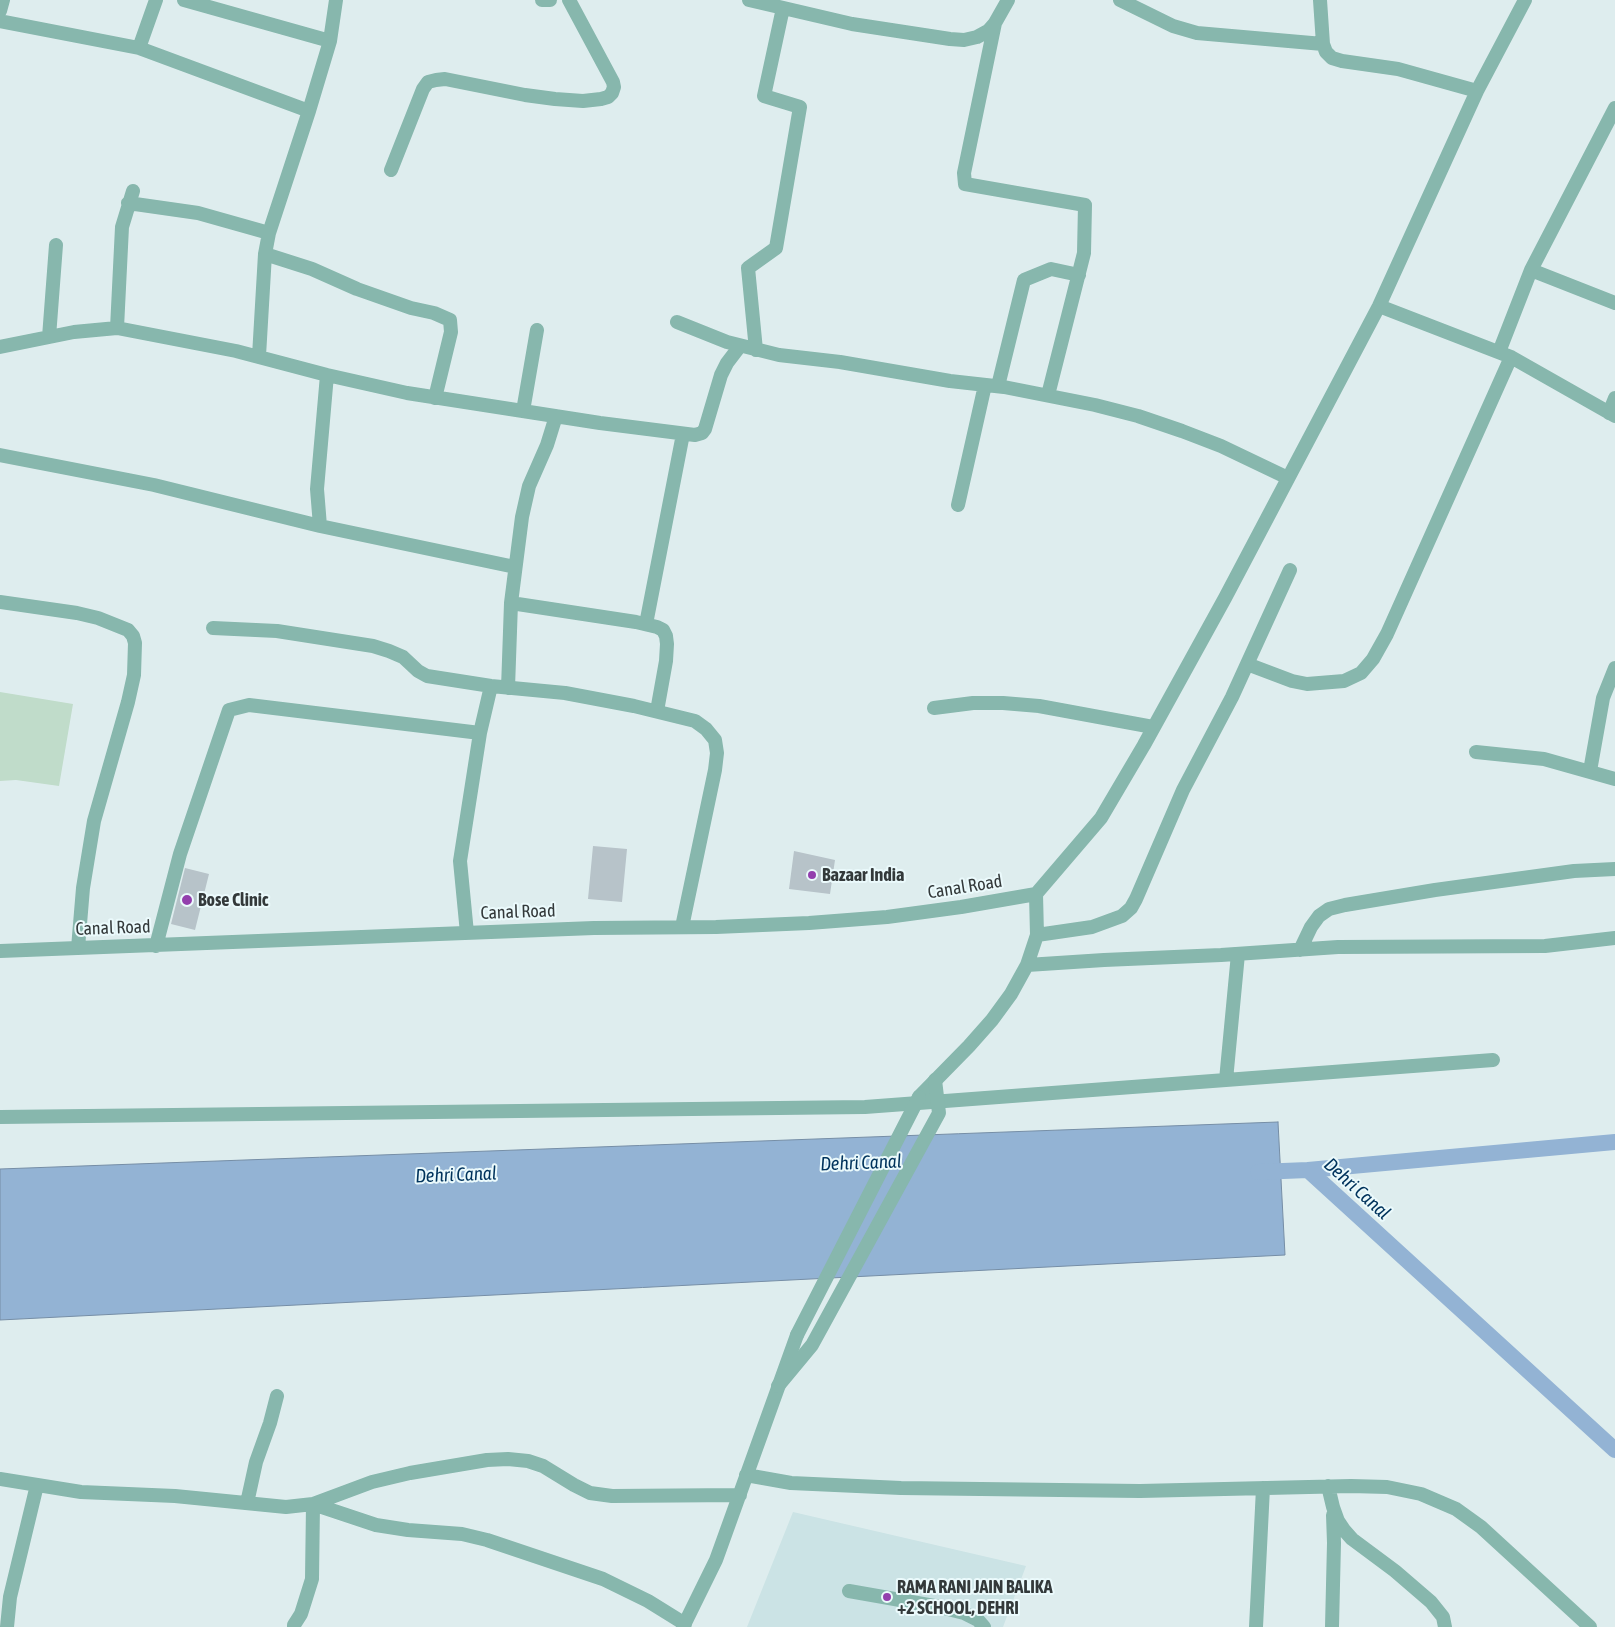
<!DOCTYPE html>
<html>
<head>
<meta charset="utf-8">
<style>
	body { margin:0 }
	canvas { display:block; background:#deedee }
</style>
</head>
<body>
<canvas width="1615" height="1627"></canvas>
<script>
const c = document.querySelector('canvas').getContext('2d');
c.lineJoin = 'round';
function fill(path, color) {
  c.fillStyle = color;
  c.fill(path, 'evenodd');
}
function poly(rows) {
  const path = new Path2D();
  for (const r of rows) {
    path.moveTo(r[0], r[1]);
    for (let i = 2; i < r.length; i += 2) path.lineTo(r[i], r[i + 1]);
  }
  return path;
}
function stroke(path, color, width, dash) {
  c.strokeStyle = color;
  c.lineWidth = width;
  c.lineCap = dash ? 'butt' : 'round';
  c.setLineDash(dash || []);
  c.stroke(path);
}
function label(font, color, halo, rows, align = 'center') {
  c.font = font + ' "Asap Condensed",sans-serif';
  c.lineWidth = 4;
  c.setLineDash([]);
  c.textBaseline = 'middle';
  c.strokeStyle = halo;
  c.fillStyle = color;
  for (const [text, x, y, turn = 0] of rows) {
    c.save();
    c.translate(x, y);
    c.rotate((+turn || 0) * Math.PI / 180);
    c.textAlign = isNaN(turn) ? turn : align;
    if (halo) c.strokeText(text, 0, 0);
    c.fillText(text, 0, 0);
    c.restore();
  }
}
fill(poly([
	[793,1512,1026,1566,1003,1627,747,1627]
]), '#cbe3e5');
fill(poly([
	[0,692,73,704,59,786,16,780,0,781]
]), '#c0dcca');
const water = poly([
	[1278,1122,1285,1255,0,1320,0,1169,1278,1122]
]);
fill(water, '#93b3d4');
stroke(water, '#768ea6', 1);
stroke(poly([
	[1308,1170,1615,1142],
	[1258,1172,1308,1170,1615,1450]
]), '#93b3d4', 16);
fill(poly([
	[593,846,627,849,622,902,588,899],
	[794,851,835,860,830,894,789,889],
	[185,868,209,874,195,930,171,924]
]), '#b7c3c9');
stroke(poly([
	[184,0,330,41,336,0],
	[542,0,550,0],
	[749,0,852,24,950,39,964,40,977,37,988,31,995,23,1008,0],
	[1120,0,1173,26,1197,33,1323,44,1326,52,1332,58,1342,61,1398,69,1477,91],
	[1320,0,1323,44],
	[0,11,3,0],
	[0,21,139,48,156,0],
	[995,23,964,173,965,184,1085,205,1084,253,1048,395],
	[139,48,309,111,330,41],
	[391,170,423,89,428,82,436,80,445,79,525,95,555,99,583,101,601,99,608,97,612,93,614,87,613,82,569,0],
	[128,203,198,213,269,233],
	[265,254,312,269,357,289,411,308,434,313,450,320,451,332,435,398],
	[1531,270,1615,303],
	[1379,306,1511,357,1615,416],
	[677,322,727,342,779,355,840,362,950,381,1004,387,1095,405,1138,416,1182,431,1221,446,1288,478],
	[117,328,122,227,133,191],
	[49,337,56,245],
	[0,347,74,332,117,328,236,351,327,375,407,393,600,423,695,435,702,433,705,429,721,375,727,363,740,346],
	[756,350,748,268,776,248,800,107,764,96,783,8],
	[1499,352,1531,270,1615,108],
	[259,356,265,254,269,233,309,111],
	[998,386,1024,280,1051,269,1079,275],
	[523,411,537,330],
	[1609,413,1615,398],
	[0,455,154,485,320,526,515,567],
	[958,505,985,385],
	[320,526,317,489,327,375],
	[0,602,77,613,98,618,128,630,133,636,135,643,134,675,128,702,94,821,83,888,78,948],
	[511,603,636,622,657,627,663,630,666,636,667,644,666,661,657,711],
	[646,624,683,434],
	[213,628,277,631,373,646,389,651,403,657,418,671,427,676,491,686,565,693,634,706,695,721,706,729,715,740,717,753,715,770,682,927],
	[1247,664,1292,681,1307,684,1344,681,1361,673,1373,659,1387,634,1511,357],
	[508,688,511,603,522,517,529,486,547,445,556,416],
	[934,708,973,703,1003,703,1039,706,1153,727],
	[1476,752,1544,759,1615,779],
	[1590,771,1603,698,1615,668],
	[467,933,460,861,480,733,491,686],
	[1037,935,1092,927,1122,916,1131,908,1136,899,1183,790,1232,697,1290,570],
	[156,946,180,854,229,710,249,705,480,733],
	[1300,950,1311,927,1319,916,1329,909,1345,905,1435,890,1574,871,1615,869],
	[0,951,594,928,716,927,809,923,887,917,961,907,1036,894],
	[1027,965,1104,960,1221,955,1338,947,1545,946,1615,938],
	[1226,1080,1238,954],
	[919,1097,969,1046,992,1020,1011,994,1027,965,1037,935,1036,894,1101,818,1144,745,1225,598,1379,306,1477,91,1525,0],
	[0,1117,865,1107,1493,1060],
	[746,1475,791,1483,901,1488,1140,1491,1351,1486,1387,1487,1421,1494,1456,1509,1481,1527,1590,1627],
	[0,1479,81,1492,175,1496,286,1507,313,1504,372,1482,410,1473,487,1460,508,1459,528,1461,543,1466,574,1485,590,1493,612,1496,740,1495],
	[1328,1486,1333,1507,1338,1521,1344,1530,1352,1539,1395,1571,1431,1602,1443,1617,1445,1627],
	[247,1503,256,1462,270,1423,277,1396],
	[849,1591,940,1607,964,1613,978,1620,984,1627],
	[7,1627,10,1597,37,1485],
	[294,1627,294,1625,301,1614,312,1579,313,1504,376,1525,408,1530,462,1534,487,1540,603,1579,648,1601,685,1624],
	[683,1627,716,1560,797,1335],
	[1256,1627,1263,1488],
	[1332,1627,1334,1543,1333,1515]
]), '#87b7ad', 14);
stroke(poly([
	[797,1335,919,1097],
	[778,1386,812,1345,939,1113,935,1080]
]), '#87b7ad', 14);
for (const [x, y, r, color] of [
	[812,875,5,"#933fad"],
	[187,900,6,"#933fad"],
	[887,1597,5,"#933fad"]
]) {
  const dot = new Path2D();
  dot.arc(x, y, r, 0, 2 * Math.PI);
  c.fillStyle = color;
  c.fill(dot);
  stroke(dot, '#ebfafc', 2);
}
label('bold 18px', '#33393a', '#ebfafc', [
	["Bazaar India",822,875],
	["Bose Clinic",198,900],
	["RAMA RANI JAIN BALIKA",897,1587],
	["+2 SCHOOL, DEHRI",897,1608]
], 'left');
label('18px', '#33393a', '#ebfafc', [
	["Canal Road",965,887,-9],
	["Canal Road",518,912,-2],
	["Canal Road",113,928,-2]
]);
label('italic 19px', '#00335c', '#ebfafc', [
	["Dehri Canal",861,1163,-2],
	["Dehri Canal",456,1175,-2],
	["Dehri Canal",1357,1189,42]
]);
</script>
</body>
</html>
